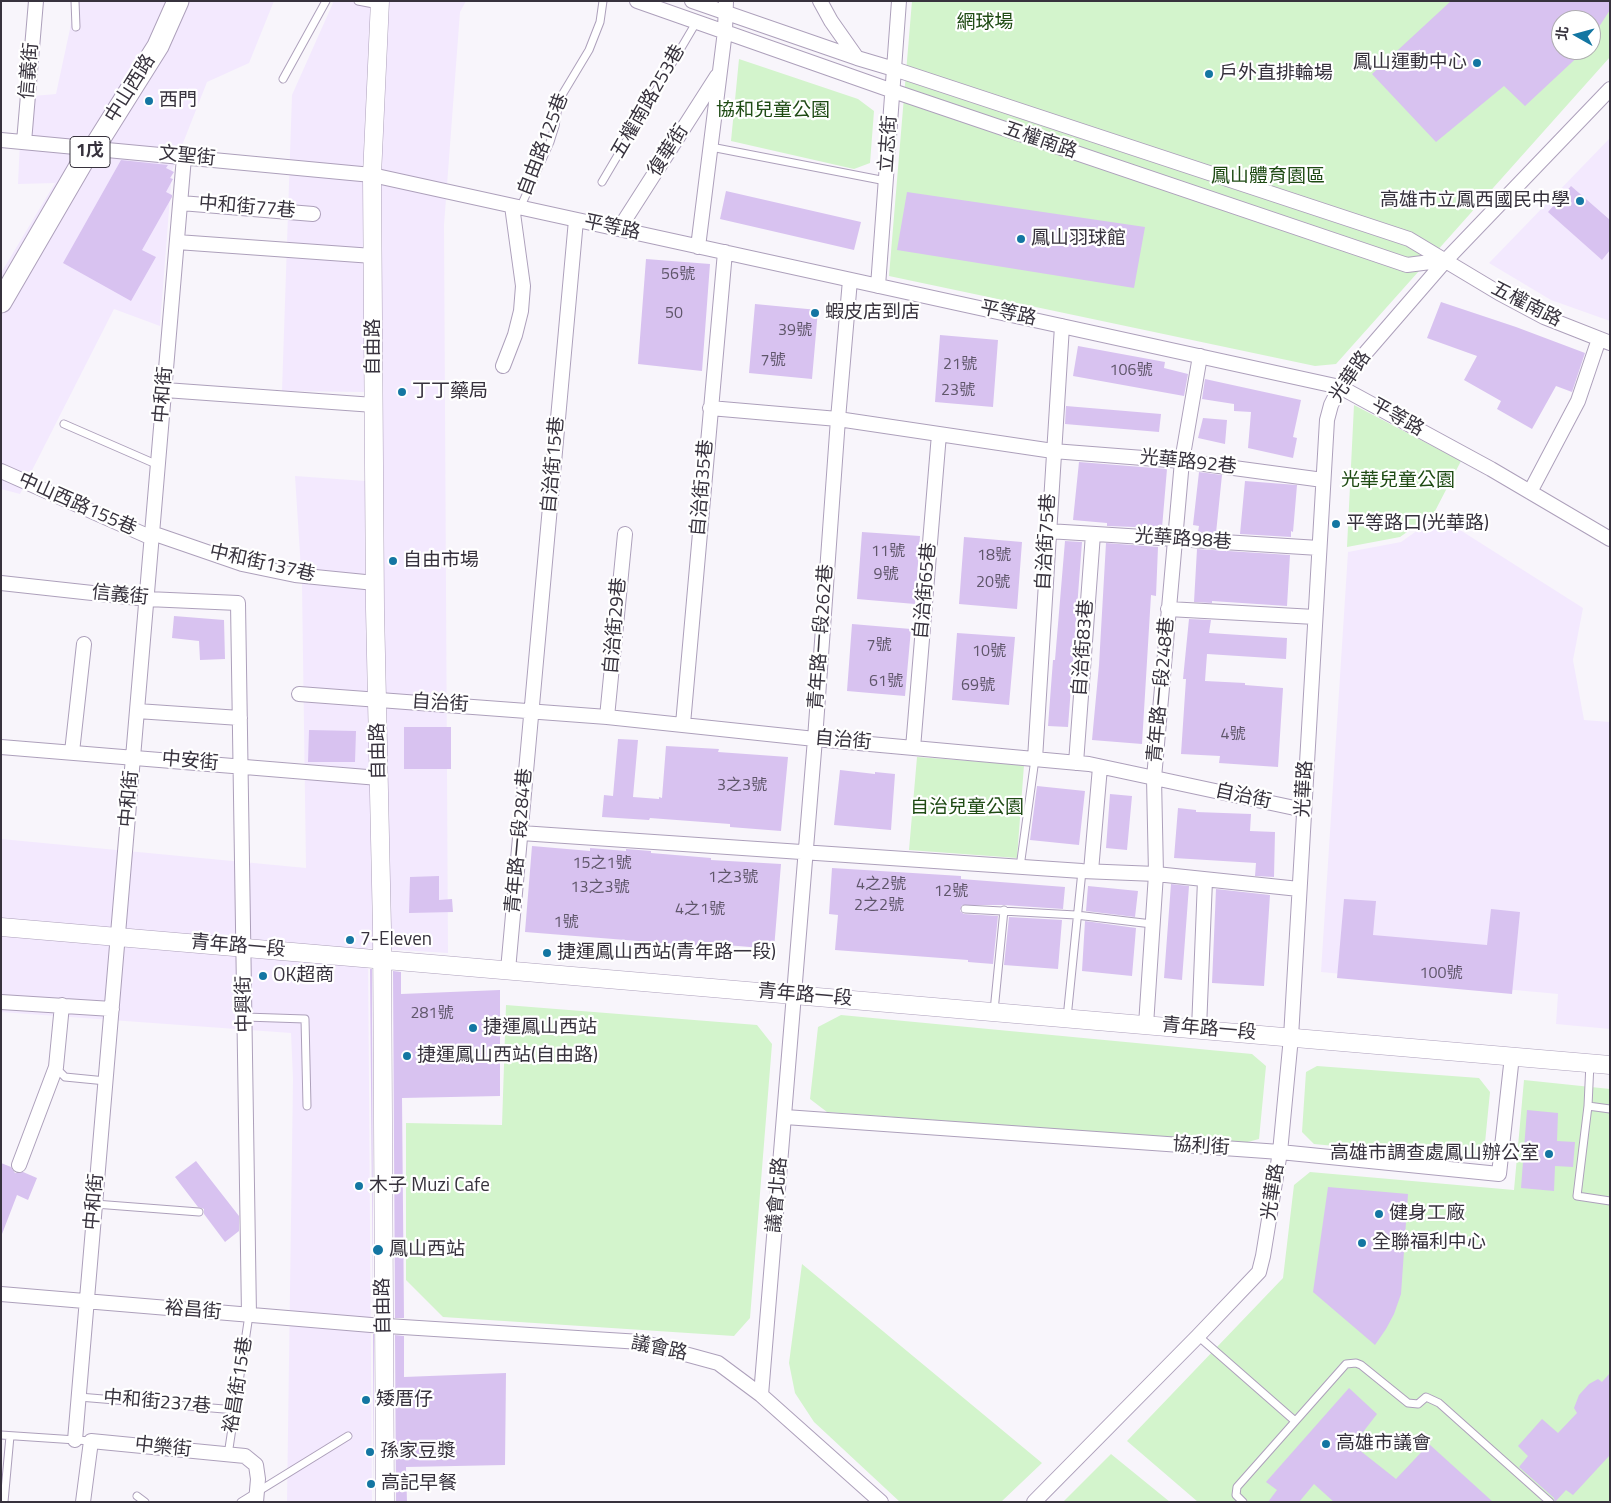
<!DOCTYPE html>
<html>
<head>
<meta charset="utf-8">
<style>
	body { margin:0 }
	#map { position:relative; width:1611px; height:1503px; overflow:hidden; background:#f8f5fb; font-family:"Titillium Web","Noto Sans TC",sans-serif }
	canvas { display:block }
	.frame { position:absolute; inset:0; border:2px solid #37323d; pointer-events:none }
	.north { position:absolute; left:1551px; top:10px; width:50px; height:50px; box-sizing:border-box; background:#fff; border:1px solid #afadb1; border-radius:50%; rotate:277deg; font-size:14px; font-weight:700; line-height:20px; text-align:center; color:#37323d }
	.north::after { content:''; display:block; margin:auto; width:18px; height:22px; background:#1376a2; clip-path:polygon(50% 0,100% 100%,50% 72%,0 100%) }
</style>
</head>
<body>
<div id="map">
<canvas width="1611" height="1503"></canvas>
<div class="frame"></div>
<div class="north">北</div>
</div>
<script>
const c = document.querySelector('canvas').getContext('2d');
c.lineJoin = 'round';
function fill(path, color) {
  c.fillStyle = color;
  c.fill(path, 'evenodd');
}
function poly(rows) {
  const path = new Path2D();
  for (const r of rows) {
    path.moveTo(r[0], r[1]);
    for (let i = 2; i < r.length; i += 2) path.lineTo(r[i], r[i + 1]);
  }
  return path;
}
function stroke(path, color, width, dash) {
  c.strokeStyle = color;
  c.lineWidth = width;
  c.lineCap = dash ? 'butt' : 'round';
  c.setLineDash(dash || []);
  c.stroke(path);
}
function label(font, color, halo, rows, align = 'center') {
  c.font = font + ' "Titillium Web","Noto Sans TC",sans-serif';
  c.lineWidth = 4.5;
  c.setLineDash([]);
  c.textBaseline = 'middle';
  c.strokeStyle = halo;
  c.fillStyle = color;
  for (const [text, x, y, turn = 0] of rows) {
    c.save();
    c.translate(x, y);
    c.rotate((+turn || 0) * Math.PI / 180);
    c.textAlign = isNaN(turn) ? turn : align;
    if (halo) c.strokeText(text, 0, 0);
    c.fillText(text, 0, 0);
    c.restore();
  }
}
fill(poly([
	[76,1,274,1,249,63,207,82,172,171,160,326,114,309,20,494,1,489,1,273,55,183,18,184,22,97,56,94],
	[331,1,466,1,460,12,444,225,448,953,368,948,372,1502,287,1502,293,1079,291,1033,1,1012,1,839,306,868,302,585,295,476,365,481,364,392,282,391,292,95,333,3],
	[1610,138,1610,321,1551,300,1489,263],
	[1438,516,1583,608,1573,660,1584,720,1610,722,1610,1029,1556,1024,1558,994,1321,972,1348,552,1401,542]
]), '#f3e9fe');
fill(poly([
	[912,1,1610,1,1610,57,1336,364,1315,366,889,276],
	[1561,20,1591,20,1591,50,1561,50],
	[739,59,858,99,874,111,870,163,854,169,731,141],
	[1354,405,1461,461,1434,513,1400,537,1347,547],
	[917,757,1024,765,1017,858,909,850],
	[506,1005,757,1025,772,1044,750,1318,734,1336,443,1317,406,1280,406,1123,502,1125],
	[841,1015,1252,1054,1266,1066,1259,1139,1244,1143,827,1112,810,1099,818,1027],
	[1317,1066,1479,1078,1490,1092,1484,1153,1478,1160,1314,1144,1302,1132,1306,1072],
	[1524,1080,1610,1089,1610,1502,1198,1502,1127,1441,1283,1278,1294,1185,1310,1172,1514,1190],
	[802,1264,1042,1463,1001,1502,900,1502,814,1422,795,1393,789,1363],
	[1111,1454,1170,1502,1063,1502]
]), '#d3f4cc');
fill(poly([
	[1451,1,1610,1,1610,10,1591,39,1591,20,1561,20,1561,50,1585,50,1525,106,1504,86,1436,142,1372,74],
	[121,160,168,165,166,168,174,172,170,178,173,179,166,192,172,195,172,197,142,250,156,257,131,301,63,263],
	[1571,186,1610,220,1610,250,1602,260,1548,212],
	[726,191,861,222,854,250,720,219],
	[907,192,1145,227,1134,288,897,250],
	[646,259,710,264,702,371,638,364],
	[1441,302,1516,327,1585,353,1572,392,1556,386,1532,429,1497,409,1501,401,1464,380,1477,356,1427,338],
	[755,304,818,310,812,379,749,373],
	[940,335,998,340,993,407,935,402],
	[1078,346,1165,362,1164,368,1188,374,1184,396,1073,376],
	[1205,379,1301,400,1293,437,1297,438,1293,458,1248,448,1251,412,1234,411,1234,404,1202,399],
	[1066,406,1161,414,1159,432,1065,424],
	[1203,418,1227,420,1225,444,1198,438],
	[1079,462,1167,469,1162,528,1107,526,1107,523,1073,520],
	[1199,472,1222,475,1216,533,1198,532,1199,526,1193,525],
	[1245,481,1297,485,1293,532,1291,531,1291,537,1240,534],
	[862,532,920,536,915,604,857,599],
	[964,537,1022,542,1017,609,959,604],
	[1065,541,1082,542,1068,727,1048,726,1053,660,1055,660],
	[1106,543,1158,547,1156,596,1151,595,1142,744,1092,740,1099,665],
	[1197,549,1290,555,1287,606,1212,601,1212,603,1194,602],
	[174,616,224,620,225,659,200,660,199,641,172,638],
	[1189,619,1211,620,1209,633,1287,638,1286,659,1207,654,1205,681,1245,683,1245,685,1283,688,1278,767,1219,763,1220,756,1181,754,1186,679,1183,679],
	[852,624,911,629,905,696,847,691],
	[957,633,1015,637,1009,705,952,700],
	[404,727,451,727,451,769,404,769],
	[309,730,356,731,355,762,308,762],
	[618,739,638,740,633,797,659,799,659,797,662,798,666,746,719,749,718,752,788,757,781,831,730,827,730,824,650,818,649,820,602,817,604,795,613,796],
	[840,770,875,774,875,772,895,774,891,830,834,825],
	[1037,786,1085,791,1079,845,1030,840],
	[1110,794,1132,796,1127,850,1106,848],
	[1178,808,1196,810,1196,812,1251,814,1250,831,1275,832,1274,877,1255,876,1256,863,1174,858],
	[532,846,590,851,590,848,626,851,626,849,651,851,651,853,711,858,711,860,781,864,774,949,714,944,714,947,525,932],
	[832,868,961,876,961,879,1065,887,1063,909,1004,905,962,905,960,911,964,914,998,916,993,964,968,962,968,960,835,950,838,915,829,914],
	[439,876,439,900,452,899,453,912,409,913,410,877],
	[1171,884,1189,886,1182,980,1164,978],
	[1088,886,1138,891,1135,917,1086,911],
	[1216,889,1270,895,1264,986,1212,983],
	[1344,899,1376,901,1373,935,1487,945,1491,909,1520,912,1512,994,1337,978],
	[1009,917,1062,920,1058,969,1004,965],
	[1085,921,1136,928,1132,976,1082,971],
	[370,969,372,969,373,1316],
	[393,971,401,972,401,994,500,990,500,1096,402,1098,404,1318,395,1318],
	[1527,1110,1558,1113,1557,1141,1575,1142,1573,1167,1555,1166,1554,1191,1521,1188],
	[196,1161,239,1216,239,1231,225,1242,204,1214,204,1209,198,1207,175,1177],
	[1,1163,11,1167,15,1173,23,1172,37,1178,28,1200,17,1195,2,1234],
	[1328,1187,1408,1194,1401,1294,1394,1314,1386,1329,1375,1345,1313,1292],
	[373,1334,374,1334,374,1502],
	[395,1335,404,1336,404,1377,506,1373,505,1465,406,1467,407,1502,396,1502],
	[1610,1373,1610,1455,1573,1495,1566,1490,1555,1502,1554,1498,1519,1467,1528,1456,1518,1446,1542,1419,1558,1433,1577,1413,1574,1408,1579,1395,1589,1384,1598,1379,1602,1382],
	[1349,1388,1377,1414,1353,1445,1396,1479,1429,1444,1493,1502,1334,1502,1314,1484,1299,1502,1268,1502,1277,1490,1266,1482]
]), '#d8c2f0');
const service = poly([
	[75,1,76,27],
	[358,1,379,5],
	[283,79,326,1],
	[711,147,886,181],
	[602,182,697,21],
	[520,208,550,142,555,126,559,100,589,50,600,22,603,1],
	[64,424,158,465],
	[1020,867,1035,759],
	[965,909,1076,915,1152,924],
	[994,1011,1004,910],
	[245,1017,305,1019,307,1106],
	[1067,1018,1082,871],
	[1590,1063,1588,1106,1577,1196,1610,1201],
	[56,1068,65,1077,106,1081],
	[1588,1106,1610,1109],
	[95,1204,199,1212],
	[1198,1336,1295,1421],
	[79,1397,236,1410],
	[1,1435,91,1441],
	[228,1455,249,1315],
	[137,1496,145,1502],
	[4,1502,10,1436],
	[241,1502,348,1436],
	[1243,1502,1236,1495,1237,1487,1346,1364,1356,1363,1361,1365,1408,1403,1418,1404,1426,1397,1439,1403,1550,1502]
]);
const minor = poly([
	[637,1,893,91,1407,265,1446,260],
	[692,1,857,58,894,69,1409,239,1499,293,1544,317,1610,343],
	[820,1,831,21,857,58],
	[1,140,372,175,1340,387,1491,469,1610,539],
	[24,142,36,1],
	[181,203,313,214],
	[619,229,717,76],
	[177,242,373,256],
	[698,247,725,31,726,1],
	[878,286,899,1],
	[503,366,515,335,521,311,523,286,512,206],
	[165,390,374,405],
	[710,408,838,419,1053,451,1182,461,1323,480],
	[1,471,152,538],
	[1530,492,1578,401,1599,339],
	[1048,531,1319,548],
	[152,533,242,564,295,575,375,583],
	[1,583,147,599,238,603,249,1315],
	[1168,609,1315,617],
	[299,694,607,717,815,739,1089,764,1304,810],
	[137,711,240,718],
	[607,717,625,534],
	[683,724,725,252],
	[1,747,379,778],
	[913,748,939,434],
	[72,752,84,644],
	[1035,759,1062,326],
	[1076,763,1093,534],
	[521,833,1082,871,1156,874,1299,889],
	[1091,871,1100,767],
	[508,970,576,220],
	[1,1002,112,1009],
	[1146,1025,1156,874,1154,778,1182,461,1200,356],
	[1199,1029,1205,880],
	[785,1117,1280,1152,1499,1174,1512,1056],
	[19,1165,56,1067,62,1005],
	[1,1294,371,1325,641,1342,718,1363,761,1395,881,1502],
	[761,1395,815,739,838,419,850,280],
	[75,1440,184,157],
	[83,1502,91,1441,245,1456,256,1465,258,1479,256,1502],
	[1034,1502,1198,1336,1259,1272,1263,1256,1280,1152,1291,1037,1327,420,1331,405,1340,387,1362,357,1446,260,1610,89]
]);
const tertiary = poly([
	[380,1,372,175,375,609,382,929,385,1502],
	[1,927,1610,1065]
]);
const primary = poly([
	[1,302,87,154,94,148,158,46,178,1]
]);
stroke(service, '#ada0bb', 9);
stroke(minor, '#ada0bb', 16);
stroke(tertiary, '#ada0bb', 19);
stroke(primary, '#ada0bb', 23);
stroke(service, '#fff', 7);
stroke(minor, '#fff', 14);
stroke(tertiary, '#fff', 18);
stroke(primary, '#fff', 21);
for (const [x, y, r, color] of [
	[1477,63,5,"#1376a2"],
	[1209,74,5,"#1376a2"],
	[149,101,5,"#1376a2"],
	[1580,201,5,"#1376a2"],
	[1021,239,5,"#1376a2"],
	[815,313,5,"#1376a2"],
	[402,392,5,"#1376a2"],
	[1336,524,5,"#1376a2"],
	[393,561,5,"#1376a2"],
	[350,940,5,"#1376a2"],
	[547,953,5,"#1376a2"],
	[263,976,5,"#1376a2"],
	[473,1028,5,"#1376a2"],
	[407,1056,5,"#1376a2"],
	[1549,1154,5,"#1376a2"],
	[359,1186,5,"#1376a2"],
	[1379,1214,5,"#1376a2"],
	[1362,1243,5,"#1376a2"],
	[378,1250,6,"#1376a2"],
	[366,1400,5,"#1376a2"],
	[1326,1444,5,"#1376a2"],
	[370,1452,5,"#1376a2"],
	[371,1484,5,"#1376a2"]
]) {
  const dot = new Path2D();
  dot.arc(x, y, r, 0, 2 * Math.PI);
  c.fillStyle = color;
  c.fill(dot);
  stroke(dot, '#fff', 2);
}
label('16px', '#5f566a', null, [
	["56號",678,275],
	["50",674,314],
	["39號",795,331],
	["7號",773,361],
	["21號",960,365],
	["106號",1131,371],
	["23號",958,391],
	["11號",888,552],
	["18號",994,556],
	["9號",886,575],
	["20號",993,583],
	["7號",879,646],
	["10號",989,652],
	["61號",886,682],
	["69號",978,686],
	["4號",1233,735],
	["3之3號",742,786],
	["15之1號",602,864],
	["1之3號",733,878],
	["4之2號",881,885],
	["13之3號",600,888],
	["12號",951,892],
	["2之2號",879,906],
	["4之1號",700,910],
	["1號",566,923],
	["100號",1441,974],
	["281號",432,1014]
]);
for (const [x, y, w] of [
	[90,152,40]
]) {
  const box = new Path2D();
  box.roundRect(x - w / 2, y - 15.5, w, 31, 4);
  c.fillStyle = '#fff';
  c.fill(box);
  stroke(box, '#37323d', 1);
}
label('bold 18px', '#37323d', null, [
	["1戊",90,152]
]);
label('19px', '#1f4b14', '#fff', [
	["網球場",985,23],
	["協和兒童公園",773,111],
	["鳳山體育園區",1268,177],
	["光華兒童公園",1398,481],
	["自治兒童公園",967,808]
]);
label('19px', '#37323d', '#fff', [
	["鳳山運動中心",1467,63,"right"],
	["戶外直排輪場",1219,74],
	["西門",159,101],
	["高雄市立鳳西國民中學",1570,201,"right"],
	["鳳山羽球館",1031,239],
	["蝦皮店到店",825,313],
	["丁丁藥局",412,392],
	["平等路口(光華路)",1346,524],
	["自由市場",403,561],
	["7-Eleven",360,940],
	["捷運鳳山西站(青年路一段)",557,953],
	["OK超商",273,976],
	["捷運鳳山西站",483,1028],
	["捷運鳳山西站(自由路)",417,1056],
	["高雄市調查處鳳山辦公室",1539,1154,"right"],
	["木子 Muzi Cafe",369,1186],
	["健身工廠",1389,1214],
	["全聯福利中心",1372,1243],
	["鳳山西站",389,1250],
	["矮厝仔",376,1400],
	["高雄市議會",1336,1444],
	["孫家豆漿",380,1452],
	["高記早餐",381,1484]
], 'left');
label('19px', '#37323d', '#fff', [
	["信義街",30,71,-85],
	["中山西路",131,89,-58],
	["五權南路253巷",649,102,-60],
	["五權南路",1040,141,19],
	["立志街",889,144,-86],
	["自由路125巷",544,145,-69],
	["復華街",669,151,-57],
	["文聖街",187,157,6],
	["中和街77巷",247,208,5],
	["平等路",612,228,12],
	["五權南路",1526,305,27],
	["平等路",1008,314,12],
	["自由路",374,347,-90],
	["光華路",1351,377,-56],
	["中和街",164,395,-85],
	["平等路",1397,418,29],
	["光華路92巷",1188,463,6],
	["自治街15巷",554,465,-85],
	["自治街35巷",703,488,-85],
	["中山西路155巷",77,505,24],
	["光華路98巷",1183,540,4],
	["自治街75巷",1047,542,-87],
	["中和街137巷",262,564,13],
	["自治街65巷",926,591,-85],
	["信義街",120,596,6],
	["自治街29巷",616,626,-85],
	["青年路一段262巷",822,637,-86],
	["自治街83巷",1084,648,-86],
	["青年路一段248巷",1162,690,-85],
	["自治街",440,704,4],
	["自治街",843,741,5],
	["自由路",379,751,-91],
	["中安街",190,762,5],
	["光華路",1305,789,-87],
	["自治街",1243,797,12],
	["中和街",130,799,-85],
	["青年路一段284巷",520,841,-85],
	["青年路一段",238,947,5],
	["青年路一段",805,996,5],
	["中興街",245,1004,-91],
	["青年路一段",1209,1030,5],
	["協利街",1201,1147,4],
	["光華路",1274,1192,-81],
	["議會北路",778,1195,-85],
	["中和街",95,1202,-85],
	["自由路",384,1306,-91],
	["裕昌街",193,1311,5],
	["議會路",659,1349,12],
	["裕昌街15巷",239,1385,-81],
	["中和街237巷",157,1403,5],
	["中樂街",163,1448,6]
]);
</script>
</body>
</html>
